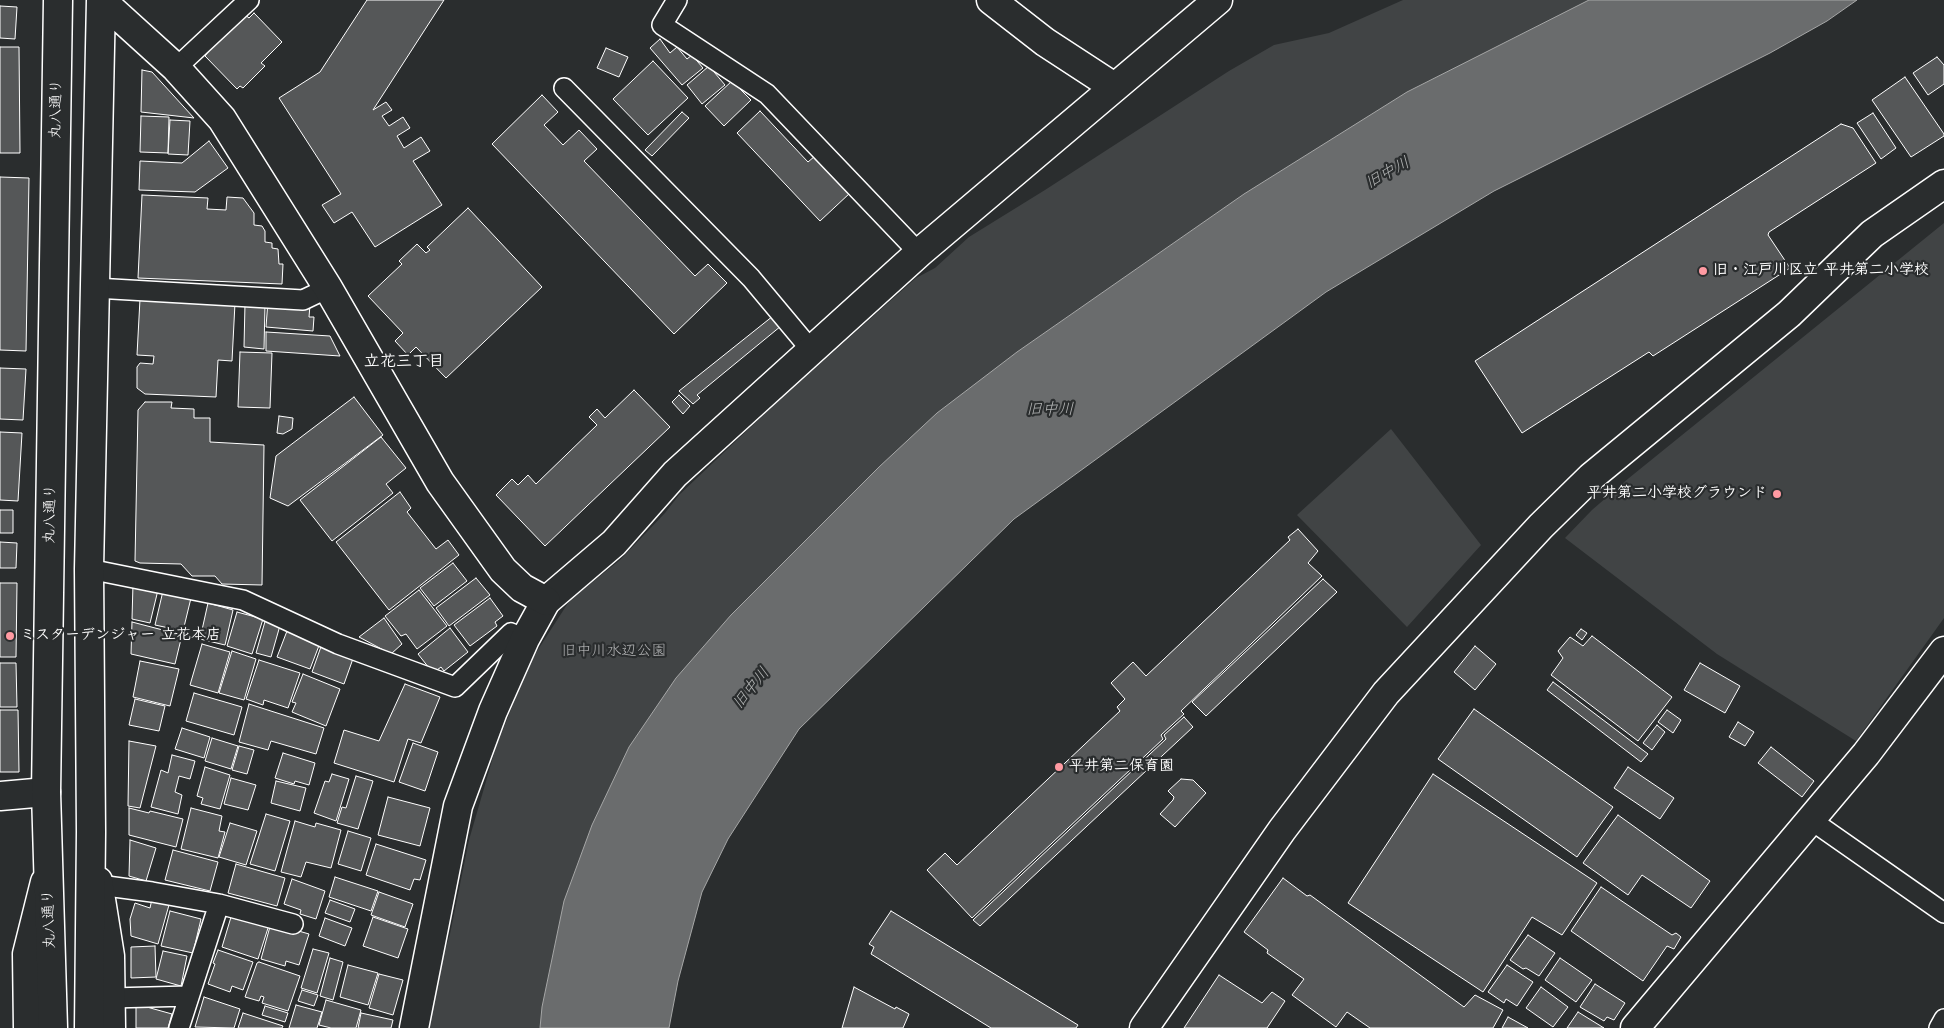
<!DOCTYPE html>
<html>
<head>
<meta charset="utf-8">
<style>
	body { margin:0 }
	canvas { display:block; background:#2a2d2e }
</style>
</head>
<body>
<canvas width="1944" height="1028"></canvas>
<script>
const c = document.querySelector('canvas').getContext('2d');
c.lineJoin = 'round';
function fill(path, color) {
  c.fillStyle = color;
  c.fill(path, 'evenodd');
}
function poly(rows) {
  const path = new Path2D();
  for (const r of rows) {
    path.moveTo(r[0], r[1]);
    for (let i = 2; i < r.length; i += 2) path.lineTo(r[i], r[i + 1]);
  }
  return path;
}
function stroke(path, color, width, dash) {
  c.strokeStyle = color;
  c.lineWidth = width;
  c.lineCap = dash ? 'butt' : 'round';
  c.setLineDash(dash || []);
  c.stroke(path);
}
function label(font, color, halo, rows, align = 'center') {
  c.font = font + ' "Architects Daughter","Klee One",sans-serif';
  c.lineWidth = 4.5;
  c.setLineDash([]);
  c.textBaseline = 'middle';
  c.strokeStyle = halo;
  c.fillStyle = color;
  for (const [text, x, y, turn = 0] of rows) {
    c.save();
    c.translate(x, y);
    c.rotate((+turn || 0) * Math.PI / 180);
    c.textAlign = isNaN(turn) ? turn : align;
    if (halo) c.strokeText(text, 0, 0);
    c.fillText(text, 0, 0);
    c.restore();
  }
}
fill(poly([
	[1403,0,1589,0,1407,92,1244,194,1017,352,937,414,564,901,542,1007,540,1028,428,1028,436,980,450,934,469,840,496,747,530,662,570,600,620,560,665,513,679,495,775,404,916,278,935,268,969,237,1045,190,1229,71,1274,45,1329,33],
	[1944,223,1944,618,1856,741,1717,654,1565,538,1592,510,1629,478],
	[1391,429,1481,545,1407,627,1297,515]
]), '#414445');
const water = poly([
	[1589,0,1857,0,1827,21,1770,53,1494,191,1326,292,1014,519,799,729,728,839,702,892,678,981,669,1028,540,1028,542,1007,564,901,592,825,629,747,676,678,731,615,879,467,937,413,1017,352,1244,194,1407,92,1589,0]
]);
fill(water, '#6a6c6d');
stroke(water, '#a6a7a7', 1);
const building = poly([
	[367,0,444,0,373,110,386,102,392,110,382,116,389,126,403,117,410,128,397,136,404,148,421,137,430,151,413,161,442,205,375,247,352,212,334,223,322,205,341,194,279,98,320,72,367,0],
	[0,6,17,7,15,39,0,38,0,6],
	[254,13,282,42,261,63,265,66,243,88,240,86,237,89,205,56,208,52,207,51,244,14,249,18,254,13],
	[660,39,670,53,677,47,687,59,692,55,703,68,682,85,650,48,660,39],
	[0,47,19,47,20,153,0,153,0,47],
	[606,48,628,57,619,77,597,68,606,48],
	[1937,57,1944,65,1944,84,1928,95,1913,73,1937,57],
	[653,61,688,98,648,135,613,99,653,61],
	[709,66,725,85,702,104,687,85,709,66],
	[142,70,152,72,194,118,141,112,142,70],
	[1905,77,1944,134,1944,136,1911,157,1872,100,1905,77],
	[732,81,751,100,724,126,705,106,732,81],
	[542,95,558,112,544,125,563,145,579,130,597,149,584,161,695,276,708,264,727,283,674,334,492,144,542,95],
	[760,111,808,162,815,156,850,193,820,221,737,133,760,111],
	[682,112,689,118,652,156,645,150,682,112],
	[1873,113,1896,148,1881,159,1857,123,1873,113],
	[141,116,169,117,168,153,140,152,141,116],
	[170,120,190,121,188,155,168,154,170,120],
	[1841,124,1853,128,1876,163,1769,232,1768,235,1790,268,1653,356,1649,352,1522,433,1475,361,1841,124],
	[209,141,228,168,195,192,139,190,140,161,182,163,209,141],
	[0,177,29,178,26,351,0,350,0,177],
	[142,195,208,198,207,209,226,210,227,197,243,198,254,213,254,225,262,226,265,231,265,242,272,243,272,248,278,249,279,264,283,264,282,284,138,278,142,195],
	[468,208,542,287,446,378,416,347,408,355,395,341,403,333,368,296,402,264,399,261,417,244,426,253,430,250,427,247,468,208],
	[140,299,235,303,232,361,218,360,216,397,145,394,137,388,137,367,140,363,153,364,154,356,137,355,140,299],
	[268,301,310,305,309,317,314,317,313,331,266,327,268,301],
	[245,304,265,305,264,349,244,347,245,304],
	[773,316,781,326,697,395,700,398,693,404,679,391,773,316],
	[266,332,330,336,340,356,266,351,266,332],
	[240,352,272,353,270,408,238,407,240,352],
	[0,368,26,369,23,420,0,419,0,368],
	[634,390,670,427,545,546,496,495,512,479,518,485,528,475,536,484,597,425,589,417,597,409,605,418,634,390],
	[679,395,690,406,683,414,672,402,679,395],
	[354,397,383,435,288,506,270,498,276,456,354,397],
	[145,402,172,402,171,408,194,409,194,418,210,418,210,442,264,445,262,585,222,584,215,576,192,576,181,564,140,563,135,561,138,410,145,402],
	[279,416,293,418,292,429,283,434,277,433,279,416],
	[0,432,22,433,18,501,0,500,0,432],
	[381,437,406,468,386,484,393,493,332,541,300,500,381,437],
	[400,492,411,508,407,512,436,549,448,540,459,555,389,610,336,542,400,492],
	[0,510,13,510,13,533,0,533,0,510],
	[1298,529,1318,551,1308,563,1322,576,1181,711,1184,714,1161,735,1163,739,972,918,927,870,945,853,957,865,1120,711,1117,707,1125,699,1111,683,1133,662,1146,676,1290,540,1288,537,1298,529],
	[0,542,17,543,16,568,0,568,0,542],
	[453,563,467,581,434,606,420,588,453,563],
	[476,578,490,595,449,626,436,608,476,578],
	[1323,579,1337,592,1206,716,1192,702,1323,579],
	[0,583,17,583,16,657,0,657,0,583],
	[133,584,158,590,150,623,132,619,133,584],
	[419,590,447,626,417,649,406,634,401,636,385,616,419,590],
	[163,591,191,598,183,631,155,625,163,591],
	[490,598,503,616,495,622,497,626,470,646,454,625,490,598],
	[208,603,233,610,225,645,200,639,208,603],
	[237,612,263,619,252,654,227,646,237,612],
	[266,618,281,622,271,657,256,653,266,618],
	[384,618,402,644,391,654,359,637,384,618],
	[132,622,182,635,175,664,131,654,132,622],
	[450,628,468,652,444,671,441,667,433,673,418,654,450,628],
	[1581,629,1587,633,1582,640,1576,635,1581,629],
	[287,631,320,643,310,669,277,657,287,631],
	[1592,636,1672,697,1638,741,1551,675,1563,658,1558,651,1570,637,1583,646,1592,636],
	[323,641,355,653,344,684,312,672,323,641],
	[202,644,230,652,218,693,190,685,202,644],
	[1475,646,1496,664,1475,690,1454,672,1475,646],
	[232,651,256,659,244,700,219,693,232,651],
	[259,660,300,673,288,708,264,700,263,705,246,699,259,660],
	[140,661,179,669,170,706,133,697,140,661],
	[0,663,16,663,17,707,0,707,0,663],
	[1700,663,1740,686,1725,713,1684,690,1700,663],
	[303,674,340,689,326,726,292,712,296,703,292,702,303,674],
	[1553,682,1648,754,1641,762,1547,690,1553,682],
	[405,684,440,697,421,743,408,739,394,782,334,763,344,730,379,741,405,684],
	[194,693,242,707,234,735,186,721,194,693],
	[135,699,165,706,159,731,129,725,135,699],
	[249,704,324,728,316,754,271,741,268,750,239,742,249,704],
	[1474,709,1613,807,1577,857,1438,759,1474,709],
	[0,710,18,710,19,772,0,772,0,710],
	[1667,710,1681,720,1673,733,1658,722,1667,710],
	[1184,717,1193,727,980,926,973,920,1166,739,1164,735,1184,717],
	[1738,722,1754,732,1745,746,1729,737,1738,722],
	[1657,725,1665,732,1652,750,1643,743,1657,725],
	[182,728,210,737,204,758,175,749,182,728],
	[212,738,238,746,231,769,205,761,212,738],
	[129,741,156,746,140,808,128,806,129,741],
	[413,743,438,752,425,791,399,782,413,743],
	[239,746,254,750,247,774,232,770,239,746],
	[1771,747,1814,781,1802,797,1758,763,1771,747],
	[283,753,315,763,309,785,295,781,294,784,275,778,283,753],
	[172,755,195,761,190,779,179,776,175,792,182,795,178,814,151,807,161,770,168,773,172,755],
	[205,767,230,775,220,809,201,804,203,798,197,796,205,767],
	[1628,767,1674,798,1660,819,1614,788,1628,767],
	[332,774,349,779,336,821,314,813,325,781,329,782,332,774],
	[1433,774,1597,883,1562,935,1532,917,1483,992,1348,903,1433,774],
	[356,776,373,781,358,829,337,823,342,807,346,808,356,776],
	[231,778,256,785,248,810,224,804,231,778],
	[1181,779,1193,780,1206,793,1175,827,1160,814,1173,800,1174,797,1168,791,1181,779],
	[276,781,306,788,300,811,271,803,276,781],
	[388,797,430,808,420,846,378,835,388,797],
	[129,808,149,813,150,811,183,819,176,847,129,835,129,808],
	[191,808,222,816,219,831,225,832,218,858,181,849,191,808],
	[266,814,290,821,275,871,250,864,266,814],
	[1618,815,1710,881,1691,908,1642,875,1628,895,1583,863,1618,815],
	[295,821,315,827,316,823,341,830,331,868,306,862,301,877,281,872,295,821],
	[230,823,257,831,246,865,219,857,230,823],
	[348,831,371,838,361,871,338,864,348,831],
	[130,840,156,848,146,881,129,876,130,840],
	[376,844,426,860,420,880,414,879,410,890,366,875,376,844],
	[173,850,218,862,210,891,165,880,173,850],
	[236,864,285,878,277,906,228,893,236,864],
	[335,877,378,891,371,911,329,897,335,877],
	[1283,878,1307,896,1310,895,1464,1007,1475,995,1503,1010,1493,1028,1370,1028,1347,1012,1336,1027,1292,995,1304,979,1267,953,1268,950,1244,932,1283,878],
	[292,879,325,891,316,919,300,914,301,910,284,904,292,879],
	[1601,887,1672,935,1676,933,1681,937,1674,949,1667,946,1643,981,1571,931,1601,887],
	[379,892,413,904,405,927,371,915,379,892],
	[152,899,169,905,158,944,131,936,130,919,135,903,150,908,152,899],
	[330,900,355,909,350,922,325,913,330,900],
	[170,911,201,919,193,953,161,946,170,911],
	[891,911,1078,1025,1076,1028,991,1028,871,954,874,947,869,944,891,911],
	[237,915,269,925,258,959,222,947,231,917,236,919,237,915],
	[373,917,408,929,398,958,363,946,373,917],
	[325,918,352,928,345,946,319,936,325,918],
	[271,923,309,934,299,965,286,961,285,966,261,959,271,923],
	[1528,935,1555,953,1539,976,1526,968,1523,969,1510,960,1528,935],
	[155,946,156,977,131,978,131,947,155,946],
	[313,949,329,953,317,993,301,988,313,949],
	[218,950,253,962,243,990,232,986,230,992,208,984,215,964,213,963,218,950],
	[163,951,187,956,181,986,156,979,163,951],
	[330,958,343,962,333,1000,320,996,330,958],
	[1560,958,1592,980,1576,1002,1545,980,1560,958],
	[259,962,300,976,288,1011,262,1003,264,997,261,996,259,1001,245,997,257,963,259,962],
	[348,965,378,973,368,1005,340,997,348,965],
	[1507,965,1533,982,1517,1006,1506,999,1504,1003,1488,992,1507,965],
	[379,974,403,980,393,1015,369,1008,379,974],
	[1219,975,1262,1003,1272,992,1285,1001,1267,1028,1184,1028,1219,975],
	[1595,984,1625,1003,1614,1020,1607,1017,1604,1021,1580,1007,1595,984],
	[854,987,895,1009,896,1007,909,1014,903,1028,842,1028,854,987],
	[1541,987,1568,1007,1553,1027,1526,1008,1541,987],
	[302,990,318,995,314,1006,298,1001,302,990],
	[204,997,240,1009,234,1028,195,1027,204,997],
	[326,1000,361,1010,356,1028,331,1028,319,1025,326,1000],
	[136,1004,172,1014,168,1028,136,1028,136,1004],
	[296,1005,322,1012,317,1028,289,1028,296,1005],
	[265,1006,288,1013,285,1022,262,1015,265,1006],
	[1578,1012,1604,1028,1567,1028,1578,1012],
	[243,1013,283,1026,282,1028,238,1028,243,1013],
	[361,1013,393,1020,391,1028,358,1028,361,1013],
	[1508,1017,1528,1028,1502,1028,1508,1017]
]);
fill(building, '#555758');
stroke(building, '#fff', 1);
const lane = poly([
	[677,0,662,25,767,94,919,253],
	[176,68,249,0],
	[564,88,751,278,812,351],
	[95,288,303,300,328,288],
	[89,569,243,600,338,644,455,687,511,633,525,639],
	[1811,820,1944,913],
	[99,885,152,892,219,904,293,924],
	[111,998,189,996],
	[179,1028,219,904],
	[1939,1028,1944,1019]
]);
const street = poly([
	[991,0,1045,42,1114,87],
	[0,796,46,792],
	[98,881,110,956,111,1028],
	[28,1028,27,954,45,882],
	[414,1028,458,806,493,711,525,639,546,601,614,543,675,474,919,253,1218,0],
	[1635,1028,1866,754,1944,651]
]);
const secondary = poly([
	[101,0,176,68,222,119,328,288,440,482,503,570,522,588,546,601],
	[53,1028,46,792,58,0],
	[89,1028,91,832,89,569,101,0],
	[1144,1028,1282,830,1386,693,1541,526,1591,477,1789,314,1872,234,1944,184]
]);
stroke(lane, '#fff', 22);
stroke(street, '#fff', 31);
stroke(secondary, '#fff', 31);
stroke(lane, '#2a2d2e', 19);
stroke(street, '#2a2d2e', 28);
stroke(secondary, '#2a2d2e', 28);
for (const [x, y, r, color] of [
	[1703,271,5,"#ff9aa2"],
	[1777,494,5,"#ff9aa2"],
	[10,636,5,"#ff9aa2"],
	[1059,767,5,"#ff9aa2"]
]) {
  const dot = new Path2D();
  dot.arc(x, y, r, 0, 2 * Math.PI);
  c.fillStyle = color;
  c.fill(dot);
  stroke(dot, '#2a2d2e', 2);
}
label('15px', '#fff', '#2a2d2e', [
	["丸八通り",57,109,-89],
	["丸八通り",51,514,-89],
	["丸八通り",50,919,-92]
]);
label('bold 15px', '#fff', '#2a2d2e', [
	["旧・江戸川区立 平井第二小学校",1713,271],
	["平井第二小学校グラウンド",1767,494,"right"],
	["ミスターデンジャー 立花本店",20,636],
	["平井第二保育園",1069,767]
], 'left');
label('15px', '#b3b4b5', '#2a2d2e', [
	["旧中川水辺公園",614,652]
]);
label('italic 16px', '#b4b6b6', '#2a2d2e', [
	["旧中川",1388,174,-29],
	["旧中川",1050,411],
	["旧中川",752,689,-51]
]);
label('bold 16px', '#fff', '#2a2d2e', [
	["立花三丁目",404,363]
]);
</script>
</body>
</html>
